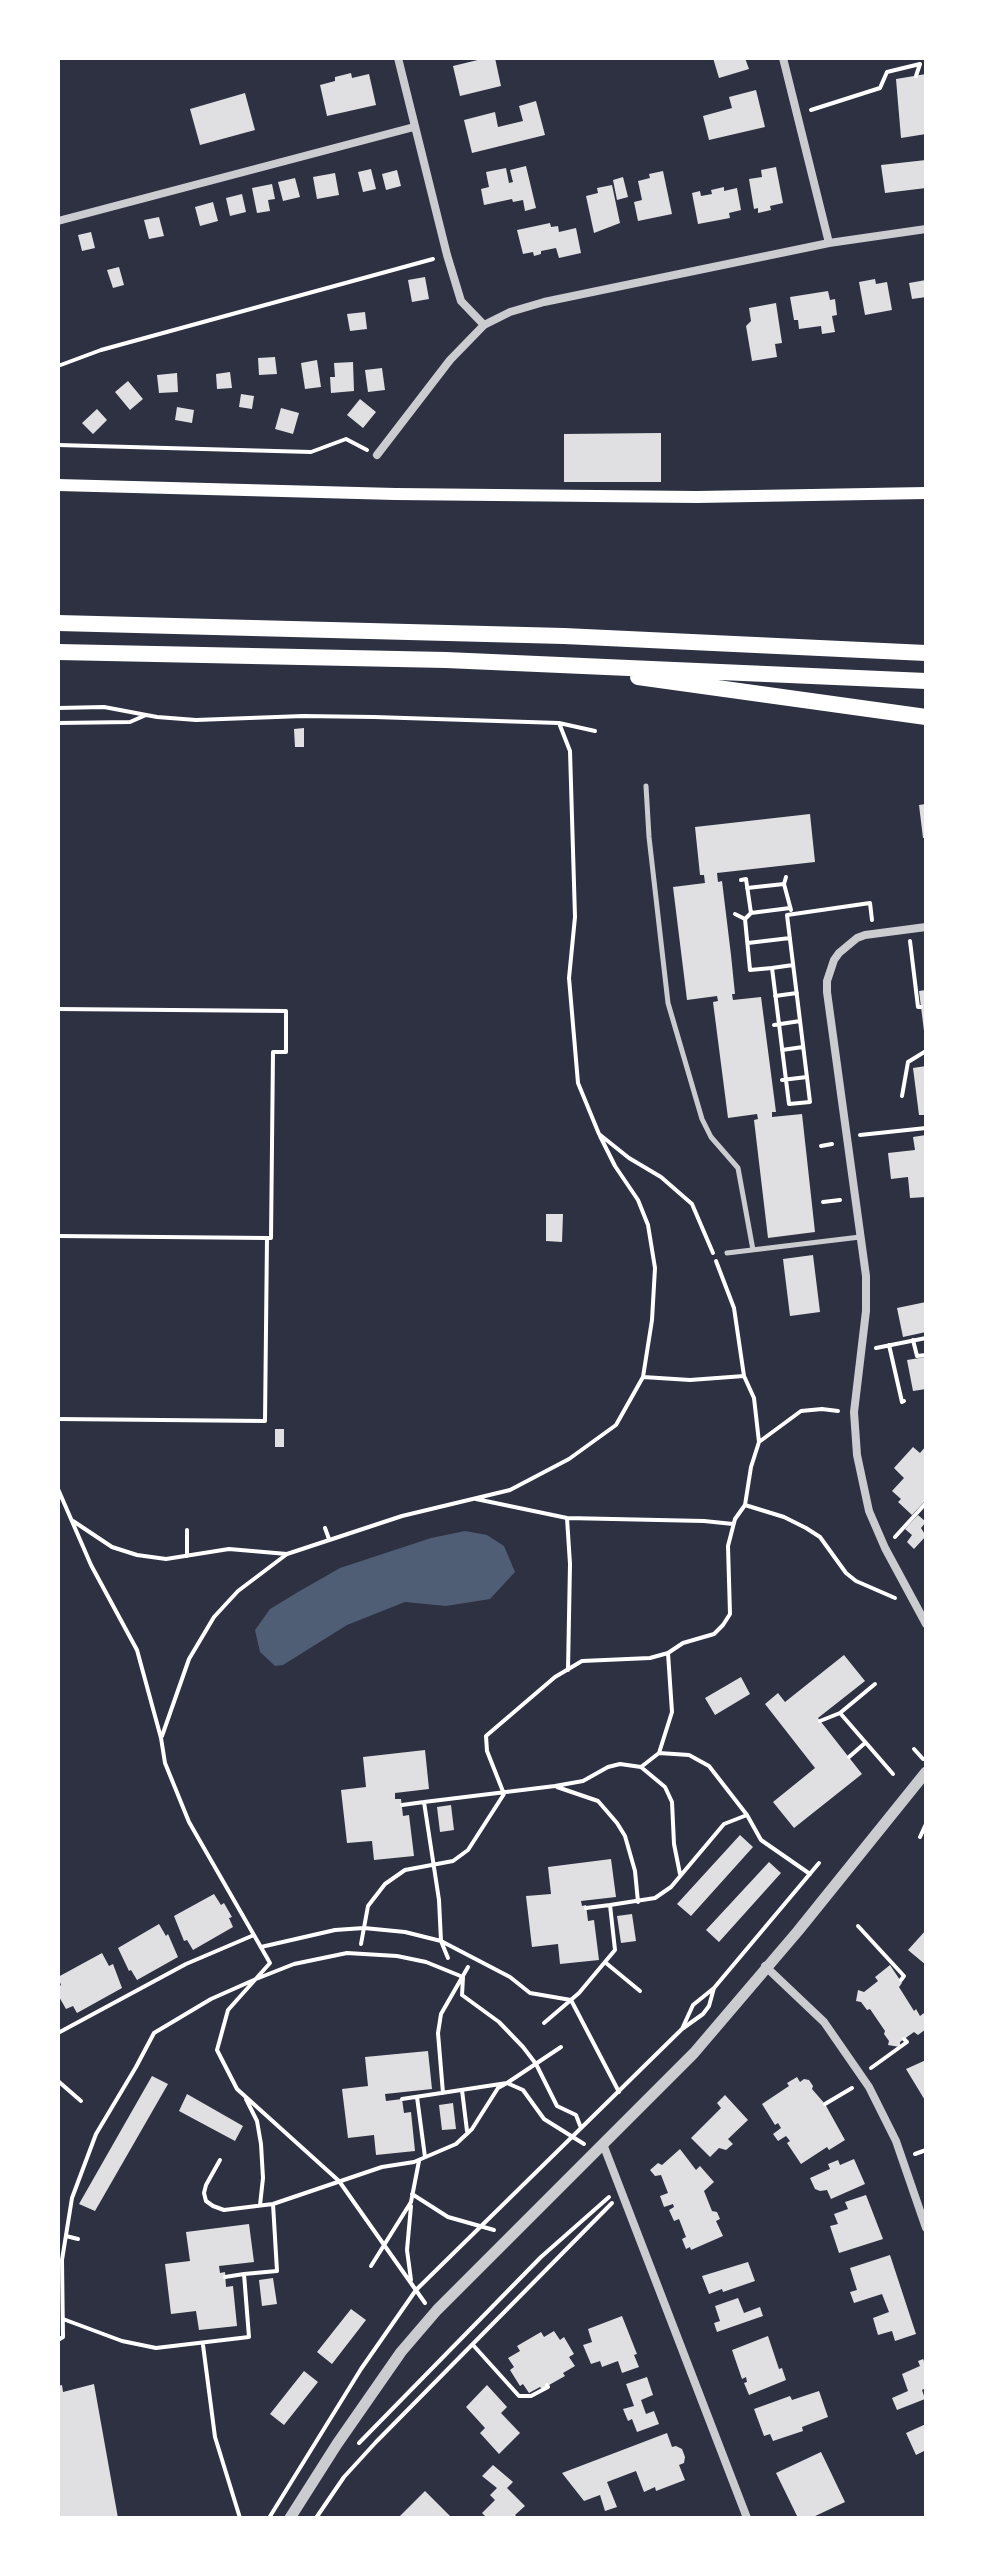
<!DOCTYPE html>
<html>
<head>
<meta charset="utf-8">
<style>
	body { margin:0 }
	#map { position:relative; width:984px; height:2576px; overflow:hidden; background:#2d3142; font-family:"Alegreya Sans",sans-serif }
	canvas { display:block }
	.frame { position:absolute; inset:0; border:60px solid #fff; pointer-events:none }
</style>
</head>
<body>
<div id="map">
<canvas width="984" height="2576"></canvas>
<div class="frame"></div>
</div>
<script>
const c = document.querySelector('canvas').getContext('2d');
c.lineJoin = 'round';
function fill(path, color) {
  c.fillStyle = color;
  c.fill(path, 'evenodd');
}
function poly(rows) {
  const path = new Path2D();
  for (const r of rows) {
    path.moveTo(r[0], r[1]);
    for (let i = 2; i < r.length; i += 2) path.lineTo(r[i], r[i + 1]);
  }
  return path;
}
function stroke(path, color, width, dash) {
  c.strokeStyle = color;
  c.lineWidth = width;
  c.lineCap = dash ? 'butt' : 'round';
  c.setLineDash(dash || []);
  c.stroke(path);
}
fill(poly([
	[465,1531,487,1535,504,1546,515,1572,490,1599,446,1606,405,1602,347,1625,283,1665,275,1666,260,1652,255,1630,270,1609,298,1592,340,1568,431,1538]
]), '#4f5d75');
fill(poly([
	[486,58,495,58,501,86,460,96,453,66],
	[713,58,745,58,749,69,719,78],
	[351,73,352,78,369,74,376,105,327,116,320,85,335,81,335,77],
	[926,74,926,134,901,138,896,79],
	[756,90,765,127,709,140,703,116,732,108,729,97],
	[245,93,255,130,200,145,190,109],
	[536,101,545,135,472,153,464,120,495,112,498,127,523,121,519,106],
	[926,160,926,188,885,193,881,165],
	[526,166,536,208,525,211,523,200,513,202,512,199,484,205,481,189,489,187,486,172,506,168,509,183,513,182,510,170],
	[776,167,783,203,770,206,771,210,758,213,758,208,754,209,749,179,762,177,761,170],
	[371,169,376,189,363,192,358,172],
	[397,170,401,186,386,190,382,174],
	[663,171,672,214,638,221,634,202,642,200,638,181,650,178,649,174],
	[335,173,339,195,317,199,313,177],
	[623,177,628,197,617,200,613,180],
	[295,178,300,197,283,201,278,182],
	[272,184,275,199,268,200,270,211,257,213,252,188],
	[612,185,620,223,594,233,586,196,598,193,597,188],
	[724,187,724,191,737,188,741,210,729,213,730,218,698,224,692,193,700,191,701,196,712,194,711,190],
	[242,194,246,212,230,216,226,198],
	[213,202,218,221,200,226,195,207],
	[159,217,164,236,149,239,144,220],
	[550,223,551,227,558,226,559,232,576,228,581,253,559,258,556,248,541,251,541,254,534,256,533,252,523,254,517,230],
	[91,232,95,248,82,251,78,235],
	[119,267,124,285,113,288,107,270],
	[425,277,429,299,412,302,408,280],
	[875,279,876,284,887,282,892,310,865,315,859,282],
	[926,280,926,297,912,299,909,283],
	[828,291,830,300,835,299,837,315,832,316,835,332,822,334,821,326,799,329,798,320,794,320,790,297],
	[776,303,782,343,775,344,777,357,752,361,746,326,751,321,749,308],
	[365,312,367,329,350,331,347,314],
	[275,357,277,374,259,375,258,358],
	[317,360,321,387,305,389,301,363],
	[353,362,354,391,331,393,330,377,335,377,334,363],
	[382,368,385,390,368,392,365,370],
	[230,372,232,388,217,389,216,374],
	[177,373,178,392,159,393,157,375],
	[128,381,143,399,130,410,115,392],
	[241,394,254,396,252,409,239,407],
	[360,399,376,412,363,428,347,415],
	[177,407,194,410,192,423,175,420],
	[281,408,299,413,293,434,275,429],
	[97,409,107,420,93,434,82,423],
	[661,433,661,482,564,482,564,434],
	[304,728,304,747,295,747,294,729],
	[926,804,926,838,923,838,919,805],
	[810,814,815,862,717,873,718,882,722,881,731,955,735,994,732,994,733,1000,761,997,776,1112,772,1112,772,1117,802,1114,815,1232,768,1238,754,1120,758,1119,757,1114,728,1118,713,1002,718,1001,717,996,687,1000,673,887,705,883,704,875,700,875,695,827],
	[926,990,926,1031,924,1031,919,991],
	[926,1066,926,1115,919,1115,913,1068],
	[926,1135,926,1197,910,1198,908,1177,891,1179,888,1153,915,1150,913,1137],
	[546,1214,563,1214,562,1242,546,1241],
	[813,1255,820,1312,790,1316,783,1259],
	[926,1302,926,1332,903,1337,897,1308],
	[926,1357,926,1389,913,1391,907,1360],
	[275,1429,284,1429,284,1447,275,1447],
	[926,1446,926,1500,912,1515,898,1502,901,1499,892,1491,904,1478,894,1468,913,1447,920,1453],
	[918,1515,926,1522,921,1528,926,1536,914,1549,907,1542,912,1535,905,1529],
	[844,1655,865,1681,818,1718,862,1774,794,1828,773,1802,815,1768,765,1704,778,1693,785,1702],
	[741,1677,750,1694,715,1715,705,1698],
	[425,1750,429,1789,395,1793,395,1799,401,1799,403,1816,409,1815,414,1856,374,1860,372,1841,347,1843,341,1790,366,1787,363,1757],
	[451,1805,454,1830,440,1832,437,1807],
	[740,1835,753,1847,691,1916,677,1904],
	[611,1859,616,1897,581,1901,582,1906,586,1905,588,1921,594,1920,599,1960,560,1964,558,1944,532,1947,526,1896,551,1894,548,1867],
	[769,1862,781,1873,719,1942,706,1930],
	[214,1894,221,1905,224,1903,232,1917,229,1918,233,1927,193,1950,187,1940,184,1941,174,1916],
	[632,1914,636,1941,621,1943,617,1916],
	[159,1924,166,1936,168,1934,178,1957,137,1980,131,1970,129,1971,118,1948],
	[926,1930,926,1965,908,1950],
	[102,1953,109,1966,113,1964,122,1988,77,2013,73,2006,66,2009,58,1995,58,1987,61,1985,58,1977],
	[890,1965,902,1983,899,1987,914,2011,916,2009,920,2016,924,2013,926,2016,926,2029,918,2035,914,2032,900,2042,900,2047,888,2045,889,2041,884,2034,885,2031,870,2009,867,2010,861,2002,856,2001,858,1990,864,1992,878,1981,875,1977],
	[428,2051,432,2089,385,2094,386,2101,402,2099,404,2113,411,2112,415,2151,376,2155,374,2135,348,2138,342,2089,368,2086,365,2057],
	[926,2060,926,2102,906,2069],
	[152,2076,168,2084,95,2211,79,2204],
	[797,2077,800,2082,804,2079,809,2080,813,2086,812,2089,825,2104,845,2140,829,2150,827,2147,801,2164,787,2143,790,2141,786,2136,778,2141,773,2134,781,2128,778,2123,775,2125,762,2104,789,2086,787,2083],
	[187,2094,243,2126,235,2141,179,2111],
	[725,2095,748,2120,728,2139,733,2144,726,2150,719,2148,710,2157,691,2138,721,2108,717,2103],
	[453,2103,456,2129,442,2130,439,2105],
	[680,2149,696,2170,700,2166,714,2182,704,2191,712,2211,717,2212,720,2219,716,2221,723,2236,691,2250,690,2247,686,2249,682,2239,686,2237,679,2219,674,2221,669,2210,674,2207,673,2204,664,2207,660,2196,668,2193,661,2175,655,2176,650,2170,658,2163,662,2165],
	[854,2159,865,2184,831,2199,827,2190,820,2191,815,2189,810,2178,830,2169,828,2164,838,2160,840,2165],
	[866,2195,883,2239,839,2253,830,2226,838,2224,834,2214,848,2209,845,2202],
	[249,2224,254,2262,219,2266,220,2273,225,2272,226,2287,233,2286,237,2326,199,2330,196,2311,171,2314,165,2264,190,2261,186,2232],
	[890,2255,916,2334,895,2341,892,2331,878,2335,873,2318,889,2312,882,2294,854,2303,850,2292,857,2290,850,2268],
	[748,2262,755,2281,723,2292,722,2289,709,2294,702,2276],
	[273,2278,277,2304,262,2306,259,2280],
	[738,2298,744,2313,760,2307,763,2316,717,2332,714,2323,720,2321,715,2306],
	[351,2309,366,2320,332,2364,317,2352],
	[622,2316,637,2354,634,2355,639,2367,622,2373,618,2361,602,2367,600,2361,591,2364,583,2345,592,2342,588,2329],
	[554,2331,560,2340,564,2337,574,2354,569,2357,575,2366,563,2373,565,2376,542,2389,540,2387,529,2393,523,2384,520,2386,510,2370,514,2367,508,2358,520,2351,517,2346,541,2332,544,2337],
	[768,2336,779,2369,782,2368,786,2380,749,2395,744,2383,747,2382,746,2377,742,2379,732,2350],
	[923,2359,926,2365,926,2388,922,2390,925,2399,897,2410,892,2398,908,2391,902,2374,920,2366,918,2361],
	[304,2371,318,2382,284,2425,270,2414],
	[647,2377,653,2395,641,2400,646,2414,654,2411,659,2424,637,2432,632,2419,628,2421,623,2409,634,2406,626,2384],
	[94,2384,118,2518,58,2518,58,2386,62,2385,63,2392],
	[487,2385,507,2407,501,2413,520,2433,499,2454,480,2433,485,2428,466,2407],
	[819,2391,828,2417,802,2427,803,2431,773,2441,770,2434,764,2436,754,2409,790,2396,792,2400],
	[926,2424,926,2450,916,2455,906,2433],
	[667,2433,672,2447,676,2446,682,2449,685,2457,684,2463,679,2465,685,2480,656,2491,655,2487,644,2492,636,2471,607,2482,617,2507,605,2511,600,2495,584,2501,562,2473],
	[821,2452,845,2502,811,2518,798,2518,776,2473],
	[493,2465,513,2482,507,2488,525,2506,515,2515,518,2518,487,2518,482,2513,495,2500,490,2495,497,2488,482,2476],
	[425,2491,452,2518,398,2518]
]), '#e0e0e3');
stroke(poly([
	[811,110,880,88,887,72,920,64,916,76],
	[58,366,101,350,433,259],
	[58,445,311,452,346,439,367,450],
	[58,708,104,707,157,717,196,720,303,716,374,717,559,723,595,731],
	[58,723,130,722,146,715],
	[559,723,570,751,575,917,569,978,578,1083,599,1134,629,1158,661,1177,692,1204,713,1253],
	[786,877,784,884,791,910],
	[741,880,746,879,751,913,745,919,750,970,772,968,789,1104,810,1102,787,915,870,903,872,920],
	[747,888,784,884],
	[751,913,790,908],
	[735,914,745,919],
	[910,941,918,1007,921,1007],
	[748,943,790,938],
	[772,968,793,965],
	[775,996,797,993],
	[58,1009,286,1011,286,1052,273,1052,271,1238,267,1238,265,1421,58,1419],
	[774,1025,800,1021],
	[782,1050,803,1047],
	[782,1080,807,1077],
	[902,1096,908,1062,926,1051],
	[860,1135,926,1128],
	[821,1146,832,1144],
	[823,1202,840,1200],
	[58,1236,267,1238],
	[716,1261,734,1308,744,1376,754,1398,759,1442,751,1467,745,1505,784,1517,806,1528,820,1537,846,1573,856,1581,895,1598],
	[913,1340,917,1356,926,1355],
	[889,1345,902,1402,904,1401],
	[876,1348,926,1338],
	[643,1377,690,1380,744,1376],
	[759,1442,801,1411,822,1409,838,1411],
	[58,1489,91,1565,137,1650,161,1738,165,1763,189,1822,270,1963,228,2010,217,2050,237,2089,339,2181,425,2303],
	[476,1499,567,1518,704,1521,733,1524],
	[567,1518,570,1564,568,1670],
	[73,1521,112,1547,137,1555,166,1559,229,1549,287,1554,402,1516,510,1490,569,1459,616,1425,643,1377,652,1320,655,1268,648,1225,638,1200,615,1166,600,1136],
	[325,1528,329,1539],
	[895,1537,926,1503],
	[187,1556,187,1530],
	[840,1713,893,1774],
	[820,1721,840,1713,875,1684],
	[162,1736,189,1659,214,1617,238,1591,287,1554],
	[914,1749,923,1759],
	[659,1753,689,1755,709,1766,747,1815,761,1840,810,1874],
	[849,1757,865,1743],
	[641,1767,665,1787,672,1802,674,1844,680,1874],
	[557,1787,598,1801,617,1823,625,1836,635,1871,638,1902],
	[402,1805,424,1802],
	[920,1837,926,1824],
	[586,1908,610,1905],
	[858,1926,904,1976,901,1980],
	[361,1944,368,1906,385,1884,405,1870,453,1861,468,1850,504,1794,487,1751,486,1736,555,1677,582,1661,650,1658,668,1653,683,1643,714,1634,723,1625,730,1614,728,1546,735,1519,745,1505],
	[261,1947,335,1930,364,1928,405,1932,441,1941,510,1977,530,1993,571,2000,619,2092],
	[448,1958,441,1941,439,1900,424,1802,555,1786,583,1781,608,1767,620,1764,641,1767,659,1753,672,1712,668,1653],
	[606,1963,640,1991],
	[544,2023,579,1993,615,1950,610,1905,655,1898,671,1887,724,1824,747,1815],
	[682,2029,693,2005,714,1988,819,1863],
	[58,2033,186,1964,254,1935],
	[871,2068,907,2042,904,2039],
	[58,2081,81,2101],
	[462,2090,467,2131],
	[443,2093,438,2033,441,2014,468,1967],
	[417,2097,425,2157],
	[246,2099,257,2121,261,2144,263,2178,260,2205],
	[402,2099,507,2083,561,2047],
	[825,2104,852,2088],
	[915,2154,926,2150],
	[220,2160,206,2185,204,2193,206,2201,213,2206,224,2210,273,2204,382,2167,414,2162,456,2144,472,2129,498,2088,507,2083,523,2090,544,2119,584,2144],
	[412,2194,448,2217,494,2230],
	[66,2236,78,2239],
	[371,2266,411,2202,419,2161],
	[225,2277,244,2274],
	[411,2280,407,2250,411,2206],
	[63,2319,122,2341,156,2348,249,2337,244,2274,277,2271,273,2204],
	[58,2340,63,2337,62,2260,72,2198,96,2134,136,2067,154,2033,211,1999,256,1979,294,1964,347,1953,397,1956,426,1962,463,1977,462,1995,499,2022,523,2047,536,2064,557,2106,576,2115,581,2128],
	[203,2345,215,2437,240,2518],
	[473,2345,519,2396,531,2396,548,2387,547,2385],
	[359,2443,541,2257,609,2197],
	[269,2518,361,2369,416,2290,682,2029,703,2014,709,2006,714,1988],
	[316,2518,344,2477,376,2442,612,2203]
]), '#fff', 4);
stroke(poly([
	[646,786,649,837,668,1003,702,1119,711,1137,738,1168,753,1250],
	[727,1253,860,1237]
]), '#caccd0', 5);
stroke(poly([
	[398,58,447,255,461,301,484,325],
	[783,58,829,243],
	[58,221,414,127],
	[377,455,450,360,484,325,510,312,544,302,829,243,926,229],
	[926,927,865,935,857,938,839,953,834,960,827,981,827,992,866,1276,866,1311,854,1412,857,1455,869,1511,885,1548,926,1624],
	[765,1966,824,2022,869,2087,896,2141,926,2228],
	[603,2144,747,2518]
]), '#caccd0', 8);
stroke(poly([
	[290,2518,337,2444,401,2352,437,2310,694,2053,798,1931,926,1772]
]), '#caccd0', 11);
stroke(poly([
	[58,485,395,494,697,497,926,493]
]), '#fff', 12);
stroke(poly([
	[58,623,564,636,926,653],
	[58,652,446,660,926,681],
	[638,677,926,717]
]), '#fff', 16);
</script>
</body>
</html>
